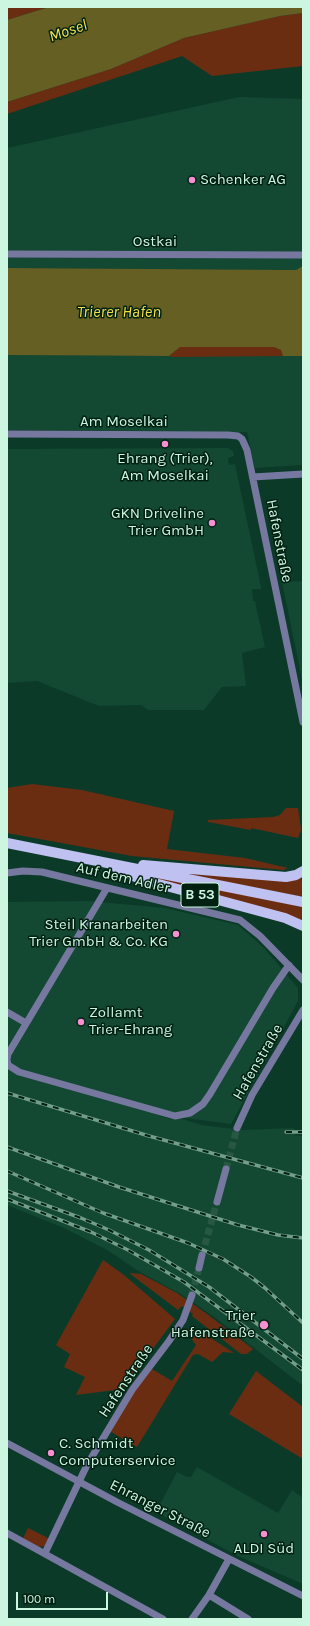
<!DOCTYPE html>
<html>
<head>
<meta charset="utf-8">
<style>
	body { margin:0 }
	#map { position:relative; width:310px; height:1626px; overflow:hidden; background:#0b3b28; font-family:Karla,sans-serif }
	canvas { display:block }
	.frame { position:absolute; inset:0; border:8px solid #cdf6e0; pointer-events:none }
	.scale { position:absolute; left:16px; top:1592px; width:92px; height:18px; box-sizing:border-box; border:2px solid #cdf6e0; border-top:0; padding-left:5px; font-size:12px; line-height:14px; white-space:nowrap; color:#cdf6e0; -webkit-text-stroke:3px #002012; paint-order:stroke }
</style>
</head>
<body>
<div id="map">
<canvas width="310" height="1626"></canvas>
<div class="frame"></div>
<div class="scale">100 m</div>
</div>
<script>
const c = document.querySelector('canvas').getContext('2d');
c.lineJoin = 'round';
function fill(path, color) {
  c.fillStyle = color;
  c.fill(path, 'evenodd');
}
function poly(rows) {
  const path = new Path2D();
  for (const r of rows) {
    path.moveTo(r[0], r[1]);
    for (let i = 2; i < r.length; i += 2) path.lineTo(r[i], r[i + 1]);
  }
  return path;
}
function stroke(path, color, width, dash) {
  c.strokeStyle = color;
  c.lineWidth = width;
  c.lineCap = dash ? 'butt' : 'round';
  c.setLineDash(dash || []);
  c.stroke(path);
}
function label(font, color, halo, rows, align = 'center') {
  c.font = font + ' Karla,sans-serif';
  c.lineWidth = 3;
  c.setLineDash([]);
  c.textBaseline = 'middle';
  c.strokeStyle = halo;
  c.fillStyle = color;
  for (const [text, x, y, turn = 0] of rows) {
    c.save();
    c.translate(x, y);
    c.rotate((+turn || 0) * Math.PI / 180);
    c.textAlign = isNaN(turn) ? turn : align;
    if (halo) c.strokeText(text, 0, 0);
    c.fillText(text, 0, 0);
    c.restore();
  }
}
fill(poly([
	[239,97,303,99,303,266,296,270,7,268,7,148],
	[180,347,283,352,284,356,303,356,303,465,255,468,247,432,7,430,7,355,169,356],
	[228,448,233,451,234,456,228,458,229,465,235,464,261,587,261,589,252,589,253,601,255,601,256,606,265,647,242,653,246,686,222,687,204,710,148,710,141,705,99,706,37,681,7,683,7,449],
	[303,581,303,684,282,582],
	[89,901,165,908,238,925,264,948,298,988,298,1001,231,1124,155,1114,170,1119,182,1119,202,1125,242,1130,294,1128,295,1135,303,1136,303,1386,213,1316,179,1293,140,1272,107,1250,64,1228,7,1205,7,902],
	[197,1467,278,1513,292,1490,303,1498,303,1584,238,1556,156,1512,177,1472,187,1477,191,1477]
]), '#134833');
fill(poly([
	[7,7,49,7,7,20],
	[303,13,303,66,212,76,182,56,7,114,7,102,111,69,184,38,280,16],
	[180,347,274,347,281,350,283,356,173,357,169,356],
	[32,784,82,790,174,811,167,849,245,858,288,868,283,870,132,856,7,833,7,788],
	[286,808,298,808,301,830,298,838,251,828,251,830,208,822,208,820,273,817,280,815],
	[158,869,300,877,303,882,303,897],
	[145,874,303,906,303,924,144,876],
	[103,1260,124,1275,175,1319,123,1389,76,1395,85,1377,64,1367,70,1354,56,1345],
	[129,1273,141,1274,177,1293,207,1314,253,1349,247,1354,241,1354,192,1316,193,1314,182,1306,178,1310],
	[191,1328,203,1333,234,1353,223,1352,212,1362,198,1354,193,1355,137,1447,111,1432,134,1392,152,1369,172,1381,196,1345,185,1330],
	[256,1371,303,1407,303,1459,229,1414],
	[28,1528,50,1539,45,1546,38,1547,23,1538]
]), '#6b2d12');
fill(poly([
	[49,7,303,7,303,13,280,16,184,38,111,69,7,102,7,20],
	[303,266,303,356,283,356,281,350,274,347,180,347,169,356,7,355,7,268,296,270]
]), '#665f24');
stroke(poly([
	[226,1169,237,1128],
	[202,1255,217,1202],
	[192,1295,199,1268]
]), '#285744', 7, [7, 3.5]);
stroke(poly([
	[7,254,303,255],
	[7,434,228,435,238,436,242,439,247,450,303,722],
	[253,477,303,474],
	[7,873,23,871,42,872,240,920,260,936,303,980],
	[7,1012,26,1023],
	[7,1059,8,1054,107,888],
	[7,1060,8,1065,19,1072,175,1116,190,1113,203,1104,210,1094,273,988,289,965],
	[237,1128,252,1095,303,1010],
	[217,1202,226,1169],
	[199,1268,202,1255],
	[7,1443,117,1502,303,1596],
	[7,1533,163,1619],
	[45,1553,87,1465,132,1390,169,1341,183,1320,192,1295],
	[209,1595,248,1619],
	[192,1619,209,1595,229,1559]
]), '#76789f', 7);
stroke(poly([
	[7,843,303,902],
	[143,865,286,877,296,875,303,871],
	[117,869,140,879,170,887,285,918,303,926]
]), '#bfc1f1', 10);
const rail = poly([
	[7,1093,149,1136,303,1178],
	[286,1132,303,1132],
	[7,1147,119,1187,238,1225,278,1235,303,1238],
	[7,1171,103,1213,188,1243,223,1259,251,1277,265,1288,303,1323],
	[7,1191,81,1218,109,1230,149,1250,209,1287,303,1359],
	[7,1199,91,1232,128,1250,184,1282,303,1370]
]);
stroke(rail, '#729e8a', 3.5);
stroke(rail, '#002012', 2, [6]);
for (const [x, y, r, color] of [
	[192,180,4,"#f690d1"],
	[165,444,4,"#f690d1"],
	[212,523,4,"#f690d1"],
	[176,934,4,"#f690d1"],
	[81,1022,4,"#f690d1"],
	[264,1325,5,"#f690d1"],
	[51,1453,4,"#f690d1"],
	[264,1534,4,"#f690d1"]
]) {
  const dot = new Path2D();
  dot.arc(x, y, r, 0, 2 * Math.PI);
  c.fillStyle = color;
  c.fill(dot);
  stroke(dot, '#002012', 1.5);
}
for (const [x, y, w] of [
	[200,895,38]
]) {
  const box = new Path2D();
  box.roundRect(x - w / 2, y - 12, w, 24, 3);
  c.fillStyle = '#002012';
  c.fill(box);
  stroke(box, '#cdf6e0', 1);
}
label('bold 14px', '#cdf6e0', null, [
	["B 53",200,895]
]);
label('15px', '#cdf6e0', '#002012', [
	["Schenker AG",200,180],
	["Ehrang (Trier),",165,459,"center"],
	["Am Moselkai",165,476,"center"],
	["GKN Driveline",204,514,"right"],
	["Trier GmbH",204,531,"right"],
	["Steil Kranarbeiten",168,925,"right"],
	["Trier GmbH & Co. KG",168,942,"right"],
	["Zollamt",89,1013],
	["Trier-Ehrang",89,1030],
	["Trier",255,1316,"right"],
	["Hafenstraße",255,1333,"right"],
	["C. Schmidt",59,1444],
	["Computerservice",59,1461],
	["ALDI Süd",264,1549,"center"]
], 'left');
label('15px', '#cdf6e0', '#002012', [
	["Ostkai",155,242],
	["Am Moselkai",124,422],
	["Hafenstraße",279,541,79],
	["Auf dem Adler",123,878,13],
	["Hafenstraße",258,1062,-60],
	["Hafenstraße",126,1381,-56],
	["Ehranger Straße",160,1509,27]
]);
label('italic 16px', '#f3e14e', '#002012', [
	["Mosel",68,31,-19],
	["Trierer Hafen",119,312]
]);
</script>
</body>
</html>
